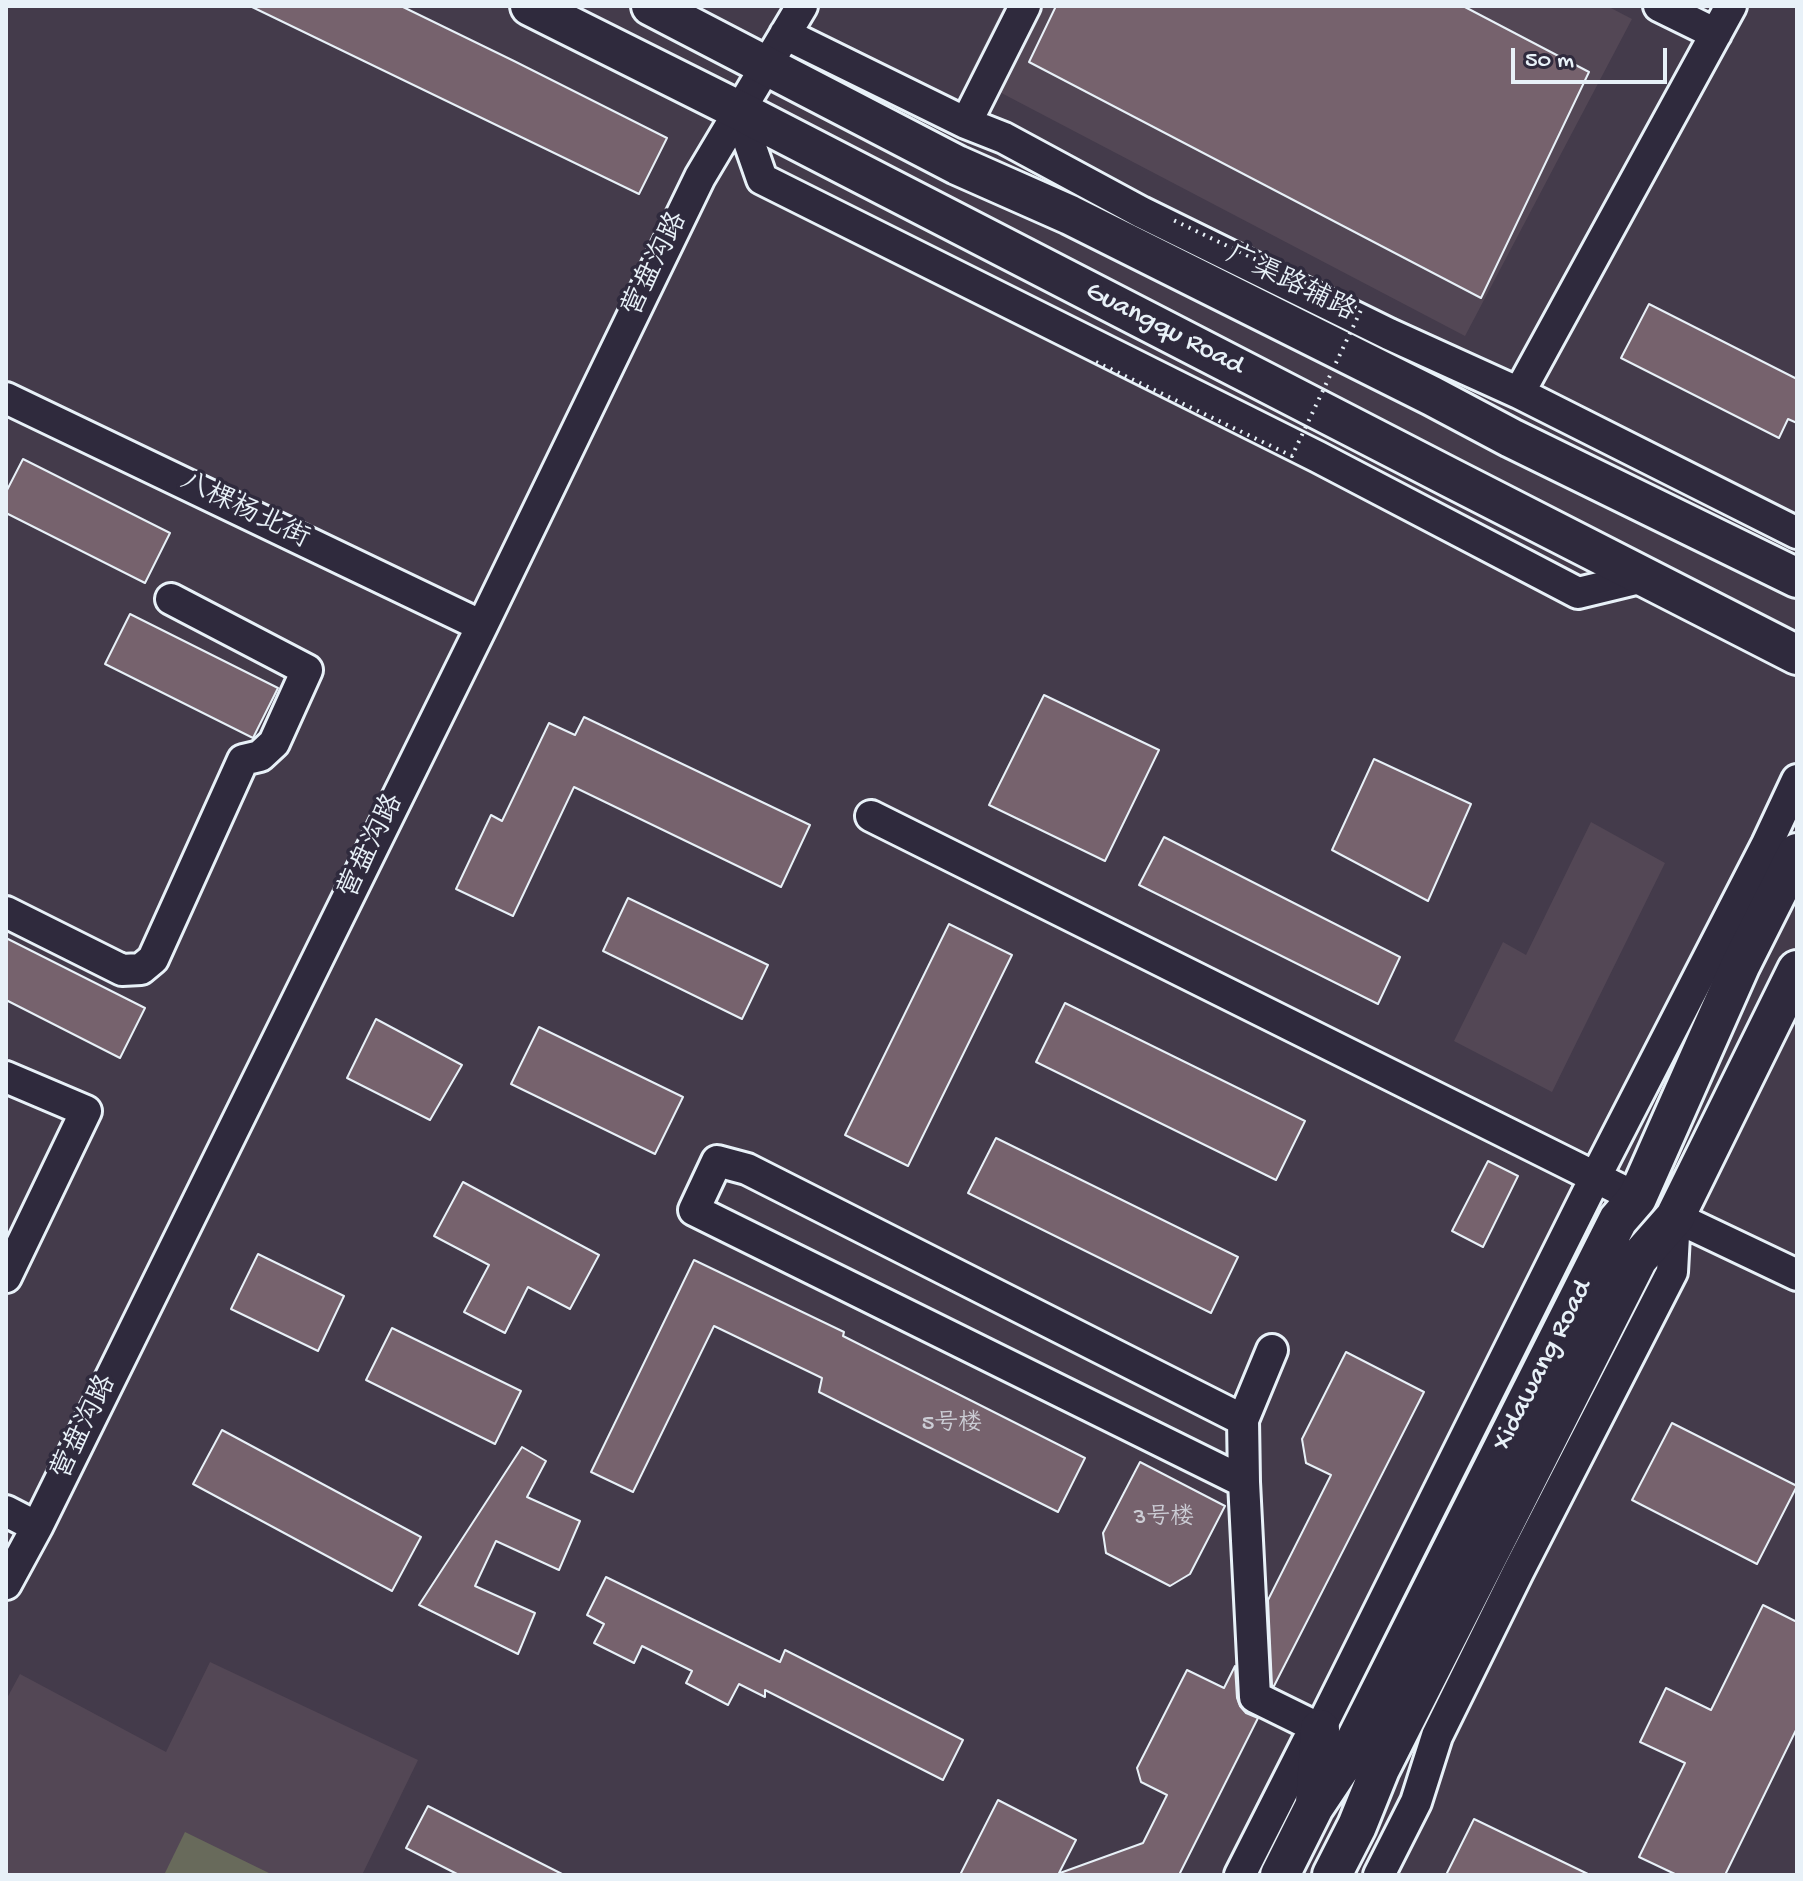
<!DOCTYPE html>
<html>
<head>
<meta charset="utf-8">
<style>
	body { margin:0 }
	#map { position:relative; width:1803px; height:1881px; overflow:hidden; background:#443b4b; font-family:"Gochi Hand",sans-serif }
	canvas { display:block }
	.frame { position:absolute; inset:0; border:8px solid #e8f1f8; pointer-events:none }
	.scale { position:absolute; left:1511px; top:48px; width:156px; height:36px; box-sizing:border-box; border:4px solid #e8f1f8; border-top:0; padding-left:10px; font-size:24px; line-height:28px; white-space:nowrap; color:#e8f1f8; -webkit-text-stroke:6px #2f2a3d; paint-order:stroke }
</style>
</head>
<body>
<div id="map">
<canvas width="1803" height="1881"></canvas>
<div class="frame"></div>
<div class="scale">50 m</div>
</div>
<script>
const c = document.querySelector('canvas').getContext('2d');
c.lineJoin = 'round';
function fill(path, color) {
  c.fillStyle = color;
  c.fill(path, 'evenodd');
}
function poly(rows) {
  const path = new Path2D();
  for (const r of rows) {
    path.moveTo(r[0], r[1]);
    for (let i = 2; i < r.length; i += 2) path.lineTo(r[i], r[i + 1]);
  }
  return path;
}
function stroke(path, color, width, dash) {
  c.strokeStyle = color;
  c.lineWidth = width;
  c.lineCap = dash ? 'butt' : 'round';
  c.setLineDash(dash || []);
  c.stroke(path);
}
function label(font, color, halo, rows, align = 'center') {
  c.font = font + ' "Gochi Hand","LXGW WenKai TC",sans-serif';
  c.lineWidth = 7;
  c.setLineDash([]);
  c.textBaseline = 'middle';
  c.strokeStyle = halo;
  c.fillStyle = color;
  for (const [text, x, y, turn = 0] of rows) {
    c.save();
    c.translate(x, y);
    c.rotate((+turn || 0) * Math.PI / 180);
    c.textAlign = isNaN(turn) ? turn : align;
    if (halo) c.strokeText(text, 0, 0);
    c.fillText(text, 0, 0);
    c.restore();
  }
}
fill(poly([
	[1004,6,1607,6,1632,19,1465,336,969,76],
	[1591,822,1665,863,1552,1092,1454,1041,1503,942,1526,955],
	[210,1662,418,1760,362,1875,6,1875,6,1700,20,1674,166,1752]
]), '#534755');
fill(poly([
	[185,1832,273,1875,164,1875]
]), '#686a5b');
const building = poly([
	[250,6,401,6,514,61,667,138,639,194,250,6],
	[1056,6,1463,6,1589,72,1481,298,1029,62,1056,6],
	[1649,304,1797,379,1797,423,1788,419,1779,438,1621,358,1649,304],
	[23,459,170,533,145,583,6,513,6,492,23,459],
	[130,614,278,688,253,738,105,664,130,614],
	[1044,695,1159,750,1105,861,989,805,1044,695],
	[584,717,810,825,781,887,574,787,513,916,456,889,491,815,502,821,549,723,575,735,584,717],
	[1374,759,1471,804,1428,901,1332,850,1374,759],
	[1164,837,1400,957,1378,1004,1139,885,1164,837],
	[628,898,768,965,742,1019,603,951,628,898],
	[949,924,1012,955,908,1166,845,1135,949,924],
	[6,938,145,1008,120,1058,6,1000,6,938],
	[1065,1003,1305,1121,1276,1180,1036,1062,1065,1003],
	[376,1019,462,1065,430,1120,347,1078,376,1019],
	[539,1027,683,1097,655,1154,511,1084,539,1027],
	[996,1138,1238,1257,1211,1313,968,1193,996,1138],
	[1488,1161,1518,1176,1483,1247,1452,1231,1488,1161],
	[463,1182,599,1255,570,1309,528,1287,505,1333,464,1312,489,1265,434,1236,463,1182],
	[258,1254,344,1296,318,1351,231,1309,258,1254],
	[694,1260,844,1332,843,1336,1085,1458,1058,1512,819,1392,822,1378,714,1326,633,1492,591,1472,694,1260],
	[392,1328,521,1391,495,1444,366,1380,392,1328],
	[1346,1352,1424,1392,1274,1686,1272,1686,1268,1600,1331,1475,1306,1463,1302,1439,1346,1352],
	[1672,1423,1797,1486,1757,1564,1632,1500,1672,1423],
	[222,1430,421,1537,392,1591,193,1484,222,1430],
	[522,1447,546,1461,527,1497,580,1521,559,1570,496,1541,475,1586,535,1613,518,1654,419,1605,522,1447],
	[1140,1462,1225,1506,1190,1574,1170,1586,1106,1553,1103,1533,1140,1462],
	[606,1577,780,1662,785,1650,963,1740,943,1780,765,1690,765,1697,739,1684,728,1705,686,1683,692,1671,642,1646,634,1663,594,1643,604,1624,587,1615,606,1577],
	[1763,1605,1797,1622,1797,1728,1725,1875,1677,1875,1639,1857,1685,1763,1640,1742,1666,1688,1711,1710,1763,1605],
	[1235,1666,1237,1698,1240,1706,1246,1713,1258,1718,1179,1875,1061,1875,1060,1873,1143,1843,1167,1795,1141,1782,1137,1768,1187,1670,1224,1688,1235,1666],
	[998,1800,1076,1840,1058,1875,960,1875,998,1800],
	[428,1806,564,1875,459,1875,406,1848,428,1806],
	[1474,1819,1590,1875,1446,1875,1474,1819]
]);
fill(building, '#76626d');
stroke(building, '#e8f1f8', 2);
const minor = poly([
	[1659,6,1716,34],
	[785,34,966,123,1004,138,1141,212,1389,334,1519,393,1797,533],
	[738,110,762,179,1318,457,1578,593,1644,577],
	[966,123,1025,6],
	[1519,393,1731,6],
	[6,398,482,626],
	[871,816,1637,1198],
	[6,912,122,970,141,969,153,959,243,760,260,756,274,743,307,670,171,599],
	[6,1077,86,1111,6,1277],
	[1243,1420,1272,1350],
	[1244,1482,694,1210,717,1161,747,1169,1243,1420,1244,1482,1255,1697,1320,1729],
	[6,1511,37,1527],
	[6,1584,37,1527,482,626,700,177,802,6],
	[1240,1875,1307,1743,1320,1729,1595,1178,1767,844,1797,780],
	[1379,1875,1416,1802,1437,1736,1518,1572,1672,1272,1675,1217,1797,1275]
]);
const major = poly([
	[530,6,738,110,1453,479,1797,655],
	[651,6,957,165,1070,215,1432,396,1511,438,1797,578],
	[1315,1802,1320,1729],
	[1280,1875,1314,1807,1346,1759,1618,1220,1637,1198,1740,966,1797,853],
	[1332,1875,1357,1826,1380,1769,1638,1259,1675,1217,1797,970]
]);
stroke(minor, '#e8f1f8', 36);
stroke(major, '#e8f1f8', 44);
stroke(minor, '#2f2a3d', 30);
stroke(major, '#2f2a3d', 38);
stroke(poly([
	[1096,362,1292,456,1361,310,1169,218]
]), '#e8f1f8', 4, [2, 6]);
label('24px', '#cccdd5', null, [
	["5号楼",952,1425],
	["3号楼",1164,1519]
]);
label('28px', '#e8f1f8', '#2f2a3d', [
	["营盘沟路",657,265,-64],
	["广渠路辅路",1290,285,26],
	["Guangqu Road",1164,330,27],
	["八棵杨北街",244,512,26],
	["营盘沟路",373,847,-64],
	["Xidawang Road",1544,1366,-63],
	["营盘沟路",86,1428,-64]
]);
</script>
</body>
</html>
